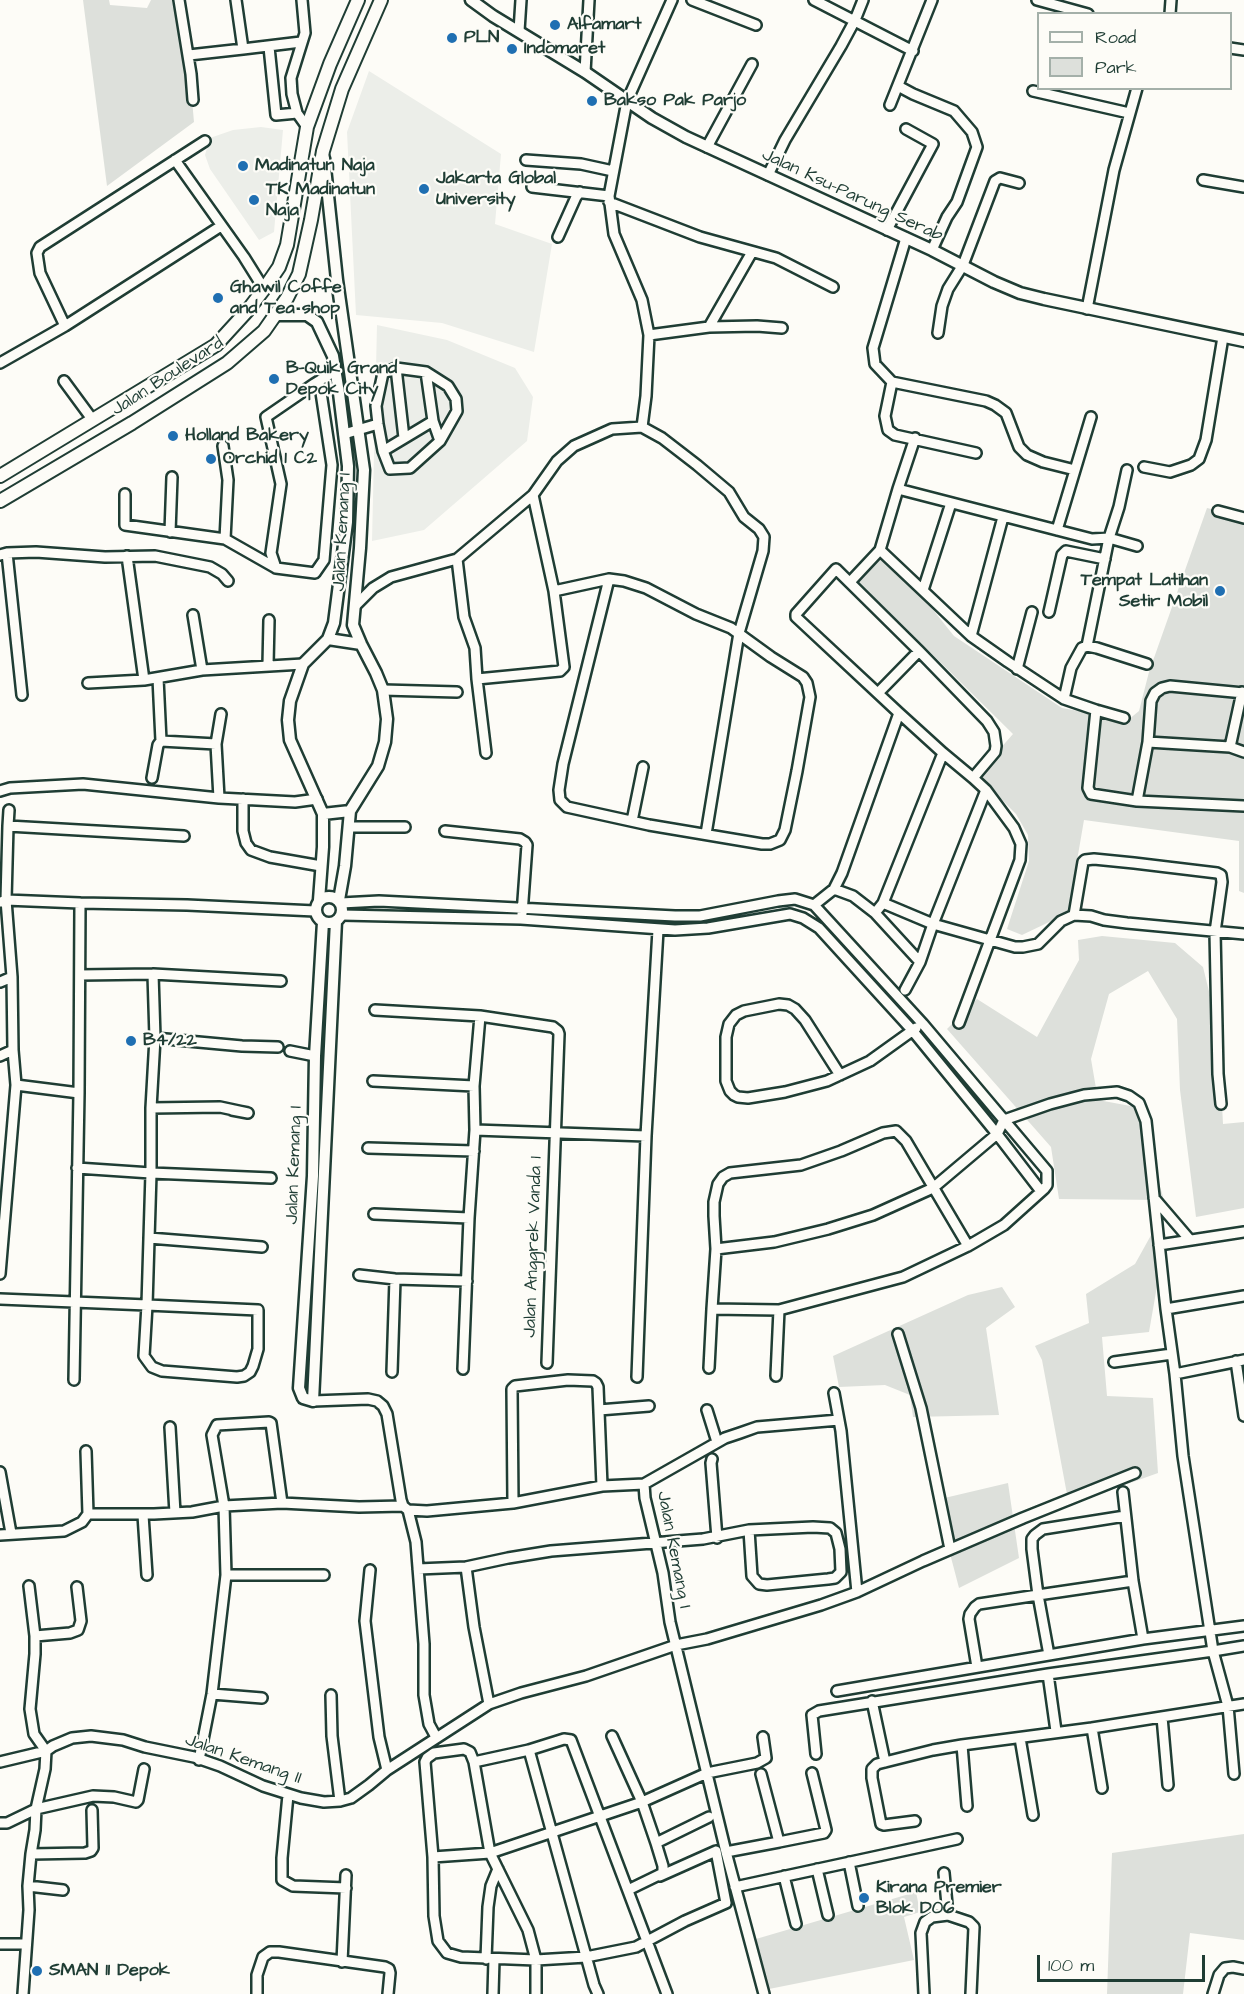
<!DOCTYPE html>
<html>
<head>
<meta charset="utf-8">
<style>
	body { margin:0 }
	#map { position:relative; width:1244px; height:1994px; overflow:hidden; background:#fdfcf7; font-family:"Architects Daughter",sans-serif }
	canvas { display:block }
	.legend { position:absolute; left:1037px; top:12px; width:195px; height:78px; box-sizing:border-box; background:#fdfcf7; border:2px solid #a4b0a9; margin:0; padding:8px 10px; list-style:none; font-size:18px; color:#1f3d34 }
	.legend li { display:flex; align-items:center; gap:12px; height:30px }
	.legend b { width:30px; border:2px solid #a4b0a9 }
	.scale { position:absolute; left:1037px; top:1955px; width:168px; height:27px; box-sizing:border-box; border:3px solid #1f3d34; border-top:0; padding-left:8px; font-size:18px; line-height:21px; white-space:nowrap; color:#1f3d34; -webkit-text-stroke:4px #fdfcf7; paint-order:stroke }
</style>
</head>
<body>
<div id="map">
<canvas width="1244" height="1994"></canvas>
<ul class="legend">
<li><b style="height:8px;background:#fdfcf7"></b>Road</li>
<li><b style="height:16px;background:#dde0db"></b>Park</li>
</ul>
<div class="scale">100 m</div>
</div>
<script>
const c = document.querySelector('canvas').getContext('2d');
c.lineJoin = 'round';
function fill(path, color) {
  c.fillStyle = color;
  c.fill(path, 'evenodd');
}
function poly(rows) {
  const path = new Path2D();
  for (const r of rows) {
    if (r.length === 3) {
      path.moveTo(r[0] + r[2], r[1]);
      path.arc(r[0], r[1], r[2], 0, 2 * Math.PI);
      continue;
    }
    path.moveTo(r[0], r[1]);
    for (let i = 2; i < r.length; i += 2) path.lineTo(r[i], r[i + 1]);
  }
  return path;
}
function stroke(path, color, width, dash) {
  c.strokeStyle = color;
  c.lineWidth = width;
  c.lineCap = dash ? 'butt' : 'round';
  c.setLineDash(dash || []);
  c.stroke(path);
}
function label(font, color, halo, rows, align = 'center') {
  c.font = font + ' "Architects Daughter",sans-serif';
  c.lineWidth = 4.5;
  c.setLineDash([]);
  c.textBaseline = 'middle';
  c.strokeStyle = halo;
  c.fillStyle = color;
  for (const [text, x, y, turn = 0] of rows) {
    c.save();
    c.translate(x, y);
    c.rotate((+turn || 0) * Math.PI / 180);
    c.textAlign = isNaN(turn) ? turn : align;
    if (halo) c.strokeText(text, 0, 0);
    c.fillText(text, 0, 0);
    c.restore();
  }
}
fill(poly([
	[369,71,501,154,495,224,552,244,534,352,442,323,356,315,347,132],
	[261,127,283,130,274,232,259,240,210,169,205,155,210,138,233,130],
	[377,325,447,340,515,368,533,397,527,441,424,530,372,541]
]), '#eceee9');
fill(poly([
	[83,0,109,0,110,5,147,8,151,0,183,0,194,122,107,186],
	[1207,508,1244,517,1244,893,1239,891,1239,841,1084,820,1068,913,1022,935,1007,929,1029,861,1028,835,1016,814,977,775,1013,734,858,581,882,555,922,596,954,636,1062,708,1128,720,1139,711,1149,672],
	[1102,936,1175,943,1203,967,1218,1028,1223,1124,1244,1122,1244,1208,1196,1217,1180,1090,1177,1019,1148,971,1109,994,1091,1059,1098,1100,1136,1107,1164,1200,1059,1199,1051,1147,947,1029,977,999,1037,1037,1079,960,1078,940],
	[1155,1228,1160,1269,1149,1332,1102,1337,1107,1396,1153,1398,1158,1473,1069,1505,1042,1360,1035,1346,1089,1323,1086,1294,1135,1264],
	[1002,1287,1015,1307,986,1328,999,1415,913,1417,910,1395,885,1385,839,1387,833,1356,968,1295],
	[1008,1483,1019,1558,959,1588,936,1500],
	[1244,1834,1244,1940,1190,1933,1183,1994,1107,1994,1112,1853],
	[916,1892,920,1912,904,1917,914,1960,769,1989,756,1939]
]), '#dde0db');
const minor = poly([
	[179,0,191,74,193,100],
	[302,0,305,33,291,78,292,94,297,113,307,127],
	[692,0,756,25],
	[814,0,913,51],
	[1037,0,1088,14],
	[1170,14,1171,0],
	[519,31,521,0],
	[269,47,276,115,297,113],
	[1230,48,1244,50],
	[243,49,301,42],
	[189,55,243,49,236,0],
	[585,72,589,0],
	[898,86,913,94,954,111,972,132,977,147,957,202,947,217,932,250],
	[1033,91,1129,113],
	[890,105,932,0],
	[707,147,752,64],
	[175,160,244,257,264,289],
	[526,160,581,164,613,171],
	[768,175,785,140,841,46,855,20,863,0],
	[1203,180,1244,187],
	[532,187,609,196],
	[609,202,700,237,776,258,833,287],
	[887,230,933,144,906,129],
	[558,237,576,197,580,192],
	[906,238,873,348,875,364,892,382,885,416,888,430,895,435,976,453],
	[1087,309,1114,170,1137,88],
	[65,326,40,273,37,253,40,247,205,141],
	[709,327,752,252],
	[938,333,942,306,948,289,963,265,995,181,1000,178,1019,183],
	[649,335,709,327,757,326,782,328],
	[0,363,65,326,221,226],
	[396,368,426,372,448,386,456,399,457,411,440,441,410,468,390,469,383,451,378,424,376,406,383,373,396,368],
	[396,368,404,438],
	[426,372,433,421,440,441],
	[64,381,92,419],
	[892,382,986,401,995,405,1006,413,1019,447,1027,455,1043,462,1075,470],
	[314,384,320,386,332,465,324,560,315,573,276,568,271,553,281,484,266,417,314,384],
	[314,384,335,371],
	[642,427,646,396,649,335,642,300,614,234,609,196,627,101,672,0],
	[344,434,378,424],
	[223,446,228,480,225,539],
	[383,451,433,421],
	[1144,467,1170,472,1191,465,1199,459,1206,440,1223,337],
	[898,489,1057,530,1092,539,1109,538,1137,546],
	[125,494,125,525,225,539,276,568],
	[1218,511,1244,518],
	[1057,530,1091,417],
	[170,532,172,477],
	[880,550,971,636,1008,662,1064,699,1096,710,1124,718],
	[7,553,22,695],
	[0,555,7,553,36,552,105,557,155,556,210,567,222,574,228,581],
	[127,556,144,680],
	[457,559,464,617,475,648,477,679,486,753],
	[850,582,880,550,898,489,915,438],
	[923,590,951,503],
	[554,591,609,579,624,581,646,588,696,614,731,628,771,657,803,677,807,683,810,697,797,771,785,830,780,840,770,844,762,844,649,825,567,807,560,800,559,790,563,764,609,579],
	[355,606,373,588,391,577,457,559,533,495,557,461,574,446,612,429,642,427,662,438,697,465,729,492,744,517,759,529,764,537,763,551,739,633,706,834],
	[1049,612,1062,555,1066,551,1105,559],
	[193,615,202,670],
	[971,636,1003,517],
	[1087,646,1109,538,1119,507,1127,470],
	[268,665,269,620],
	[1017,669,1032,612],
	[158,678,161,741],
	[477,679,560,671,564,667,554,591,533,495],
	[88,683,144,680,202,670,303,664],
	[383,690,457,692],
	[878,693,919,651],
	[1064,699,1071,668,1082,648,1087,646,1097,648,1147,664],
	[1096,710,1088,788,1091,794,1137,801,1244,806],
	[1148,742,1230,747,1244,752],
	[1230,747,1242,692],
	[152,778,158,745,161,741,216,744],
	[0,791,10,788,83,784,219,798,295,802,317,799],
	[219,798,216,744,221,714],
	[243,799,243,831,246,843,251,850,270,857,321,866],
	[1137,801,1148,742,1151,701,1155,693,1162,688,1170,686,1244,693],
	[632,821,643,767],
	[8,826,9,810],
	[349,827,405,827],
	[445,831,520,839,525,842,527,845,522,914],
	[834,889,842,873,899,713],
	[1,902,6,900,80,903],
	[341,903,379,901,675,916,700,916,778,901,795,899,814,905,923,1024,1047,1171,1047,1185,1044,1189,1004,1225,968,1246],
	[883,903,943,753],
	[814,905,834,889,853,896,875,913,883,903,933,924,1015,947,1023,947,1038,944,1061,921,1074,915,1091,916,1104,920,1127,923,1244,934],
	[875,913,920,962],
	[342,915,521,919,675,930,708,928,790,914,803,918,819,928,912,1030,997,1134,1040,1190],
	[1074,915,1083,862,1085,860,1094,859,1134,863,1217,873,1221,875,1222,882,1215,932,1218,1074,1221,1104],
	[80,975,153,974,281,981],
	[0,982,12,977],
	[905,990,920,962,933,924,986,790],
	[375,1010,480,1016,474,1086,475,1130,646,1136],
	[480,1016,553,1027,558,1031,559,1034,547,1363],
	[959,1023,1020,860,1021,844,1014,828,986,790,973,778,943,753,899,713,796,617,796,614,836,569,919,651,987,721,994,732,996,746,995,752,973,778],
	[155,1038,242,1046,278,1047],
	[290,1051,315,1056],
	[0,1056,13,1050],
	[840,1075,805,1020,795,1009,788,1005,779,1004,744,1011,736,1015,729,1024,726,1037,726,1081,730,1091,734,1095,738,1097,748,1098,785,1092,827,1081,870,1061,916,1028],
	[373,1081,474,1086],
	[16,1085,79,1093],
	[151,1108,220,1107,248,1113,232,1110],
	[368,1148,474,1151],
	[77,1168,151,1173,271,1178],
	[1154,1198,1190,1240],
	[374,1214,469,1218],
	[149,1238,262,1247],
	[1159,1245,1244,1232],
	[716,1249,774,1242,828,1229,873,1215,933,1188,997,1134,1004,1120,1050,1104,1084,1095,1117,1092,1129,1096,1139,1103,1146,1121,1166,1309,1175,1374,1244,1360],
	[0,1274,16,1085,13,1050,12,977,6,900,8,826,184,836],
	[359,1275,395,1279,467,1281],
	[0,1299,74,1302,147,1305,258,1310,258,1349,253,1366,250,1372,244,1376,237,1377,162,1371,152,1367,144,1356,147,1305,151,1173,151,1108,155,1038,153,974],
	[1166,1309,1244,1296],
	[898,1334,921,1408,950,1549],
	[1236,1361,1244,1416],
	[1114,1362,1172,1354],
	[709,1368,712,1309,716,1249,714,1216,714,1202,718,1184,723,1177,730,1173,801,1165,841,1151,883,1133,896,1131,906,1141,968,1246,903,1277,779,1310,712,1309],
	[463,1369,469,1218,475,1130],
	[392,1372,395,1279],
	[1175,1374,1183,1456,1213,1651,1244,1646],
	[776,1376,779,1310],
	[637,1377,646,1136,658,930],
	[74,1380,79,1093,80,903,187,905,315,911],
	[834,1393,841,1431,857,1592],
	[313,1401,368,1399,377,1401,383,1406,387,1414,401,1500,403,1506,408,1510,427,1511,513,1503,602,1486,644,1484,645,1498,663,1573,670,1622,726,1852,764,1994],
	[599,1410,649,1406],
	[707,1410,717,1442],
	[170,1427,175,1513],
	[712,1459,711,1463,717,1538],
	[0,1472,11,1533],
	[644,1484,725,1438,740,1433,757,1427,839,1420],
	[1123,1492,1133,1581,1143,1639],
	[513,1503,512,1389,515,1386,568,1380,593,1381,596,1383,598,1387,602,1486],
	[408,1510,416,1542,424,1644,424,1695,429,1724,436,1737],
	[88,1514,154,1514,192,1512,224,1506,282,1503,359,1507,403,1506],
	[143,1515,147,1575],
	[0,1535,64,1531,82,1522,88,1514,86,1451],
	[466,1567,474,1627,489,1704],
	[418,1569,466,1567,508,1558,551,1551,703,1539,749,1530,813,1527,830,1528,836,1533,840,1549,841,1572,835,1578,828,1579,767,1585,759,1584,752,1576,749,1530],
	[370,1570,365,1621,379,1737,387,1770],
	[226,1575,324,1575],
	[29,1586,35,1636],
	[1049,1655,1038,1595,1133,1581],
	[977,1667,969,1619,970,1614,975,1607,979,1604,1038,1595,1032,1549,1032,1539,1035,1535,1043,1529,1125,1516],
	[1048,1674,1056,1731],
	[837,1691,1143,1639,1244,1626],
	[212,1694,262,1698],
	[331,1695,332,1736,340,1801],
	[872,1701,885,1762],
	[1162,1717,1168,1785],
	[1092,1728,1102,1788],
	[612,1736,642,1802,656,1843,709,1817],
	[1020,1738,1033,1815],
	[962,1745,967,1806],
	[529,1750,564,1739,571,1740,667,1994],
	[816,1754,812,1715,819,1711,1048,1674,1213,1651,1228,1706,1234,1774],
	[199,1760,212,1694,226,1575,224,1506,212,1435,217,1425,269,1422,271,1423,282,1503],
	[0,1762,46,1751,34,1734,30,1709,35,1654,35,1636,70,1633,78,1630,81,1621,77,1587],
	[474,1762,470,1752,464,1749,434,1753,427,1758,425,1762,433,1857,434,1916,438,1941,447,1953,461,1957,536,1960,586,1957,636,1947,685,1921,726,1903,716,1851,660,1876],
	[288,1795,282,1858,282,1880,293,1886,346,1888],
	[915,1821,884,1825,881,1824,872,1778,872,1769,877,1764,933,1750,962,1745,1092,1728,1244,1704],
	[0,1823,7,1823,36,1809,93,1796,114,1797,136,1802,138,1800,144,1769],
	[779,1842,824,1833,826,1830,812,1773],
	[726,1852,779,1842,761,1774],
	[31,1854,85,1853,91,1851,93,1848,92,1810],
	[433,1857,490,1853,642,1802,707,1773,757,1763,766,1758,763,1737],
	[849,1862,858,1906],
	[817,1869,828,1915],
	[944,1873,948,1915,969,1922,974,1927,971,1994],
	[784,1876,796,1924],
	[28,1886,63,1890],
	[735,1887,957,1839],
	[628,1890,663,1873,663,1866,656,1843],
	[0,1944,26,1944],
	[486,1959,488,1907,491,1886,498,1869],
	[342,1962,346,1875],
	[23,1994,29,1910,28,1886,31,1854,35,1830,36,1809,45,1769,46,1751,53,1746,72,1738,91,1736,123,1740,145,1747,194,1757,220,1766,263,1786,301,1798,324,1802,340,1801,351,1798,369,1785,387,1770,489,1704,521,1693,586,1676,676,1645,707,1639,821,1605,857,1592,923,1561,1023,1518,1135,1473],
	[257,1994,257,1975,263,1957,270,1952,279,1952,385,1967,389,1969,390,1973,388,1994],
	[493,1994,494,1959],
	[536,1994,536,1960,528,1930,490,1853,474,1762,529,1750,594,1985,598,1994],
	[924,1994,921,1933,925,1922,932,1917,948,1915],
	[1213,1994,1219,1975,1225,1968,1233,1967,1244,1969]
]);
const tertiary = poly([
	[471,0,493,16,585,72,652,118,686,137,932,250,994,282,1020,293,1044,299,1244,341],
	[324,158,337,280,364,470,360,548,353,625,361,644,376,673,383,690,387,719,385,742,378,766,350,811,345,866,339,900],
	[276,315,307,315,317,322,333,356,339,393,348,466,347,522,334,623,328,639,303,664,290,701,288,720,290,740,323,814,323,847,319,900],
	[328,639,361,644],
	[323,814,350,811],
	[329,910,13],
	[323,922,315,1056,313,1176,299,1388,303,1398,313,1401,336,921]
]);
const secondary = poly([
	[0,476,216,345,248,310,264,289,279,267,287,245,307,127,330,64,358,0],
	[0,501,132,423,227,363,264,331,287,298,299,274,311,220,323,151,342,89,381,0]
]);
stroke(minor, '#1f3d34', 14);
stroke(tertiary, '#1f3d34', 15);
stroke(secondary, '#1f3d34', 16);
stroke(minor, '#fdfcf7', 9);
stroke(tertiary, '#fdfcf7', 10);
stroke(secondary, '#fdfcf7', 12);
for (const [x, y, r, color] of [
	[555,25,6,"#1f6fb2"],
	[452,38,6,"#1f6fb2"],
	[512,49,6,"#1f6fb2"],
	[592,101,6,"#1f6fb2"],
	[243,166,6,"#1f6fb2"],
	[424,189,6,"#1f6fb2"],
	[254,200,6,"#1f6fb2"],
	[218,298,6,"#1f6fb2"],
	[274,379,6,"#1f6fb2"],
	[173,436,6,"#1f6fb2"],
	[211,459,6,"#1f6fb2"],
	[1220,591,6,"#1f6fb2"],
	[131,1041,6,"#1f6fb2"],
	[864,1898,6,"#1f6fb2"],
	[37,1971,6,"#1f6fb2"]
]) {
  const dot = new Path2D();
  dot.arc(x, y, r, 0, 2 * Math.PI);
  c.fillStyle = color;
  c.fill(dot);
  stroke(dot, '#fdfcf7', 2);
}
label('bold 18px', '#1f3d34', '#fdfcf7', [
	["Alfamart",567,25],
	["PLN",464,38],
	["Indomaret",524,49],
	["Bakso Pak Parjo",604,101],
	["Madinatun Naja",255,166],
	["Jakarta Global",436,179],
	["University",436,200],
	["TK Madinatun",266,190],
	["Naja",266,211],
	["Ghawil Coffe",230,288],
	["and Tea shop",230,309],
	["B-Quik Grand",286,369],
	["Depok City",286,390],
	["Holland Bakery",185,436],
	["Orchid 1 C2",223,459],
	["Tempat Latihan",1208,581,"right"],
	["Setir Mobil",1208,602,"right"],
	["B4/22",143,1041],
	["Kirana Premier",876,1888],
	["Blok D06",876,1909],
	["SMAN 11 Depok",49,1971]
], 'left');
label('18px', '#1f3d34', '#fdfcf7', [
	["Jalan Ksu-Parung Serab",852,196,25],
	["Jalan Boulevard",168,377,-33],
	["Jalan Kemang I",343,532,-87],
	["Jalan Kemang I",295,1165,-88],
	["Jalan Anggrek Vanda 1",534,1247,-88],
	["Jalan Kemang I",673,1550,79],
	["Jalan Kemang II",243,1760,19]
]);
</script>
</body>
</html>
